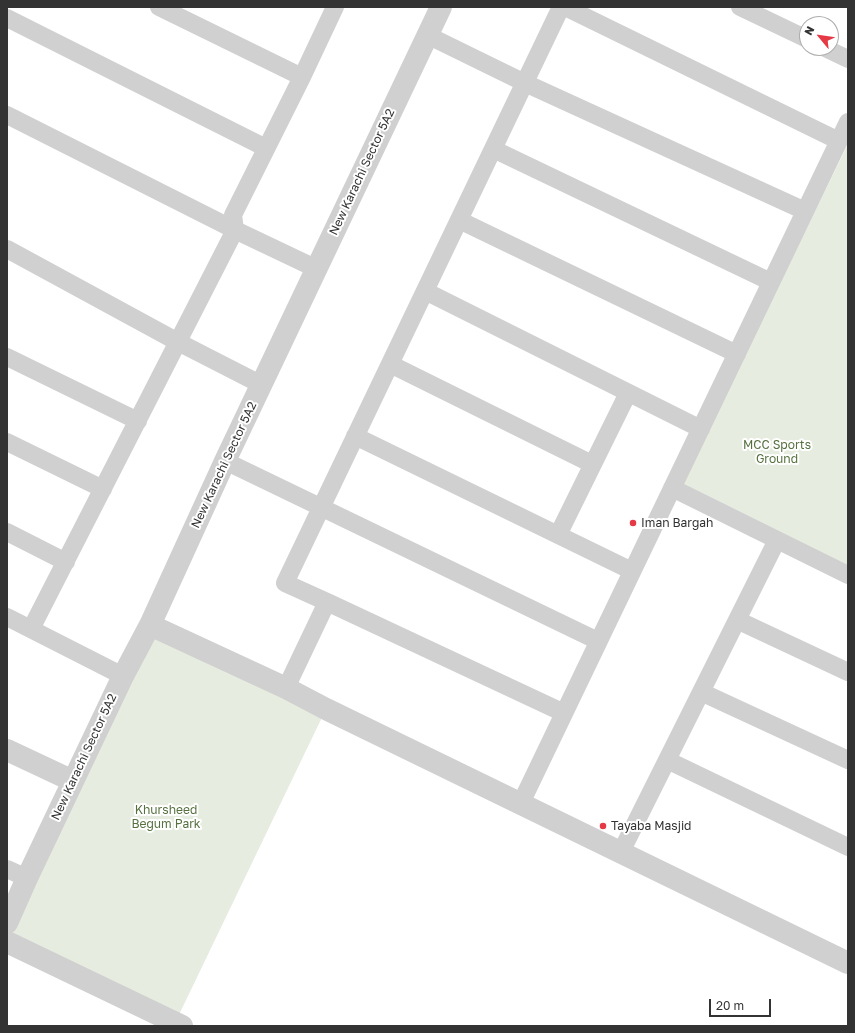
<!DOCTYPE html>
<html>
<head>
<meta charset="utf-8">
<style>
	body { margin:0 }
	#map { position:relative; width:855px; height:1033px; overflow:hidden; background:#fff; font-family:"Golos Text",sans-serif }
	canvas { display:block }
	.frame { position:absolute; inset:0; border:8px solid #333; pointer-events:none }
	.north { position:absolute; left:799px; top:16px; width:40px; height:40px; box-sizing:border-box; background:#fff; border:1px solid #adadad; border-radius:50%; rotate:299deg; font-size:11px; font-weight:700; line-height:16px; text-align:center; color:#333 }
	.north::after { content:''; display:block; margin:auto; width:14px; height:18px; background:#e63946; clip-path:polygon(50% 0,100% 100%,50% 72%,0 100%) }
	.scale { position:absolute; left:709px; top:999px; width:62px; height:18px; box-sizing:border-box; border:2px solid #333; border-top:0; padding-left:5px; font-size:12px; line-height:14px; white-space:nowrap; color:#333; -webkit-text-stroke:3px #fff; paint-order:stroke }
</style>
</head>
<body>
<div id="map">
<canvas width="855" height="1033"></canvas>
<div class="frame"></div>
<div class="north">N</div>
<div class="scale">20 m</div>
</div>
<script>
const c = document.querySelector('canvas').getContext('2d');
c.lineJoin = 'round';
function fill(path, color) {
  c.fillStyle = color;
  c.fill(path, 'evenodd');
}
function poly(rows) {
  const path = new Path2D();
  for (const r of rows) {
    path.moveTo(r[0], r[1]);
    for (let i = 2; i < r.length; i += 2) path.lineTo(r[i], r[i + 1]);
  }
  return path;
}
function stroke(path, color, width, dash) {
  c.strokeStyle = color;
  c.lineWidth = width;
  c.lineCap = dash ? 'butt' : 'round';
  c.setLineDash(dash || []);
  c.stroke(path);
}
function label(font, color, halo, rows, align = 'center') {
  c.font = font + ' "Golos Text",sans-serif';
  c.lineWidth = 4;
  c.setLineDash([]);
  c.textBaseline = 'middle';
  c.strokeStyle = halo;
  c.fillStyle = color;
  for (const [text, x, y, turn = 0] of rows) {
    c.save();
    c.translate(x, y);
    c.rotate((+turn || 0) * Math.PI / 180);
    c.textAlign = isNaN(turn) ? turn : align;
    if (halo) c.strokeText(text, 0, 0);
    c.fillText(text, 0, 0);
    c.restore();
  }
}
fill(poly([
	[848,144,848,566,681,485],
	[150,625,326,709,175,1023,7,942]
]), '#e6ecdf');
stroke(poly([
	[159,7,302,77],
	[565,7,839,141],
	[740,7,807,39],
	[7,18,266,148],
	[427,35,525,83,805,211],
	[825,48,848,59],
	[7,115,235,230,317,269],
	[493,149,771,282],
	[459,220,737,354],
	[7,249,178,342,262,385],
	[425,291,701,429],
	[7,357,138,421],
	[390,364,592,464],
	[355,436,632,571],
	[7,442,103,489],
	[225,461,598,641],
	[672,488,848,575],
	[7,532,66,562],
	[558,535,628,393],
	[327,602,564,713],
	[7,617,123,676],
	[737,620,848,672],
	[31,629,235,230,233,215,302,77,335,7],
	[286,688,327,602,285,583,561,7],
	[701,692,848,760],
	[667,760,848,847],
	[521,803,848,122],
	[621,852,777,540],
	[7,869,27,878]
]), '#d0d0d0', 18);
stroke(poly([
	[150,625,286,688,326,709,848,963],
	[7,750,73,781],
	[7,923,27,878,123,676,150,625,225,461,441,7],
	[7,942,182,1026]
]), '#d0d0d0', 22);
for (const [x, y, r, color] of [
	[633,523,4,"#e63946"],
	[603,826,4,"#e63946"]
]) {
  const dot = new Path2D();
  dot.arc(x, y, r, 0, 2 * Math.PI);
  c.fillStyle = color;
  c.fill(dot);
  stroke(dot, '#fff', 1.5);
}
label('12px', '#333', '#fff', [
	["New Karachi Sector 5A2",362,172,-65],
	["New Karachi Sector 5A2",224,465,-65],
	["New Karachi Sector 5A2",84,757,-65]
]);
label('12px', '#56703f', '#fff', [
	["MCC Sports",777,445],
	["Ground",777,459],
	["Khursheed",166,810],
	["Begum Park",166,824]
]);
label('12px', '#333', '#fff', [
	["Iman Bargah",641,523],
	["Tayaba Masjid",611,826]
], 'left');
</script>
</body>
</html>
